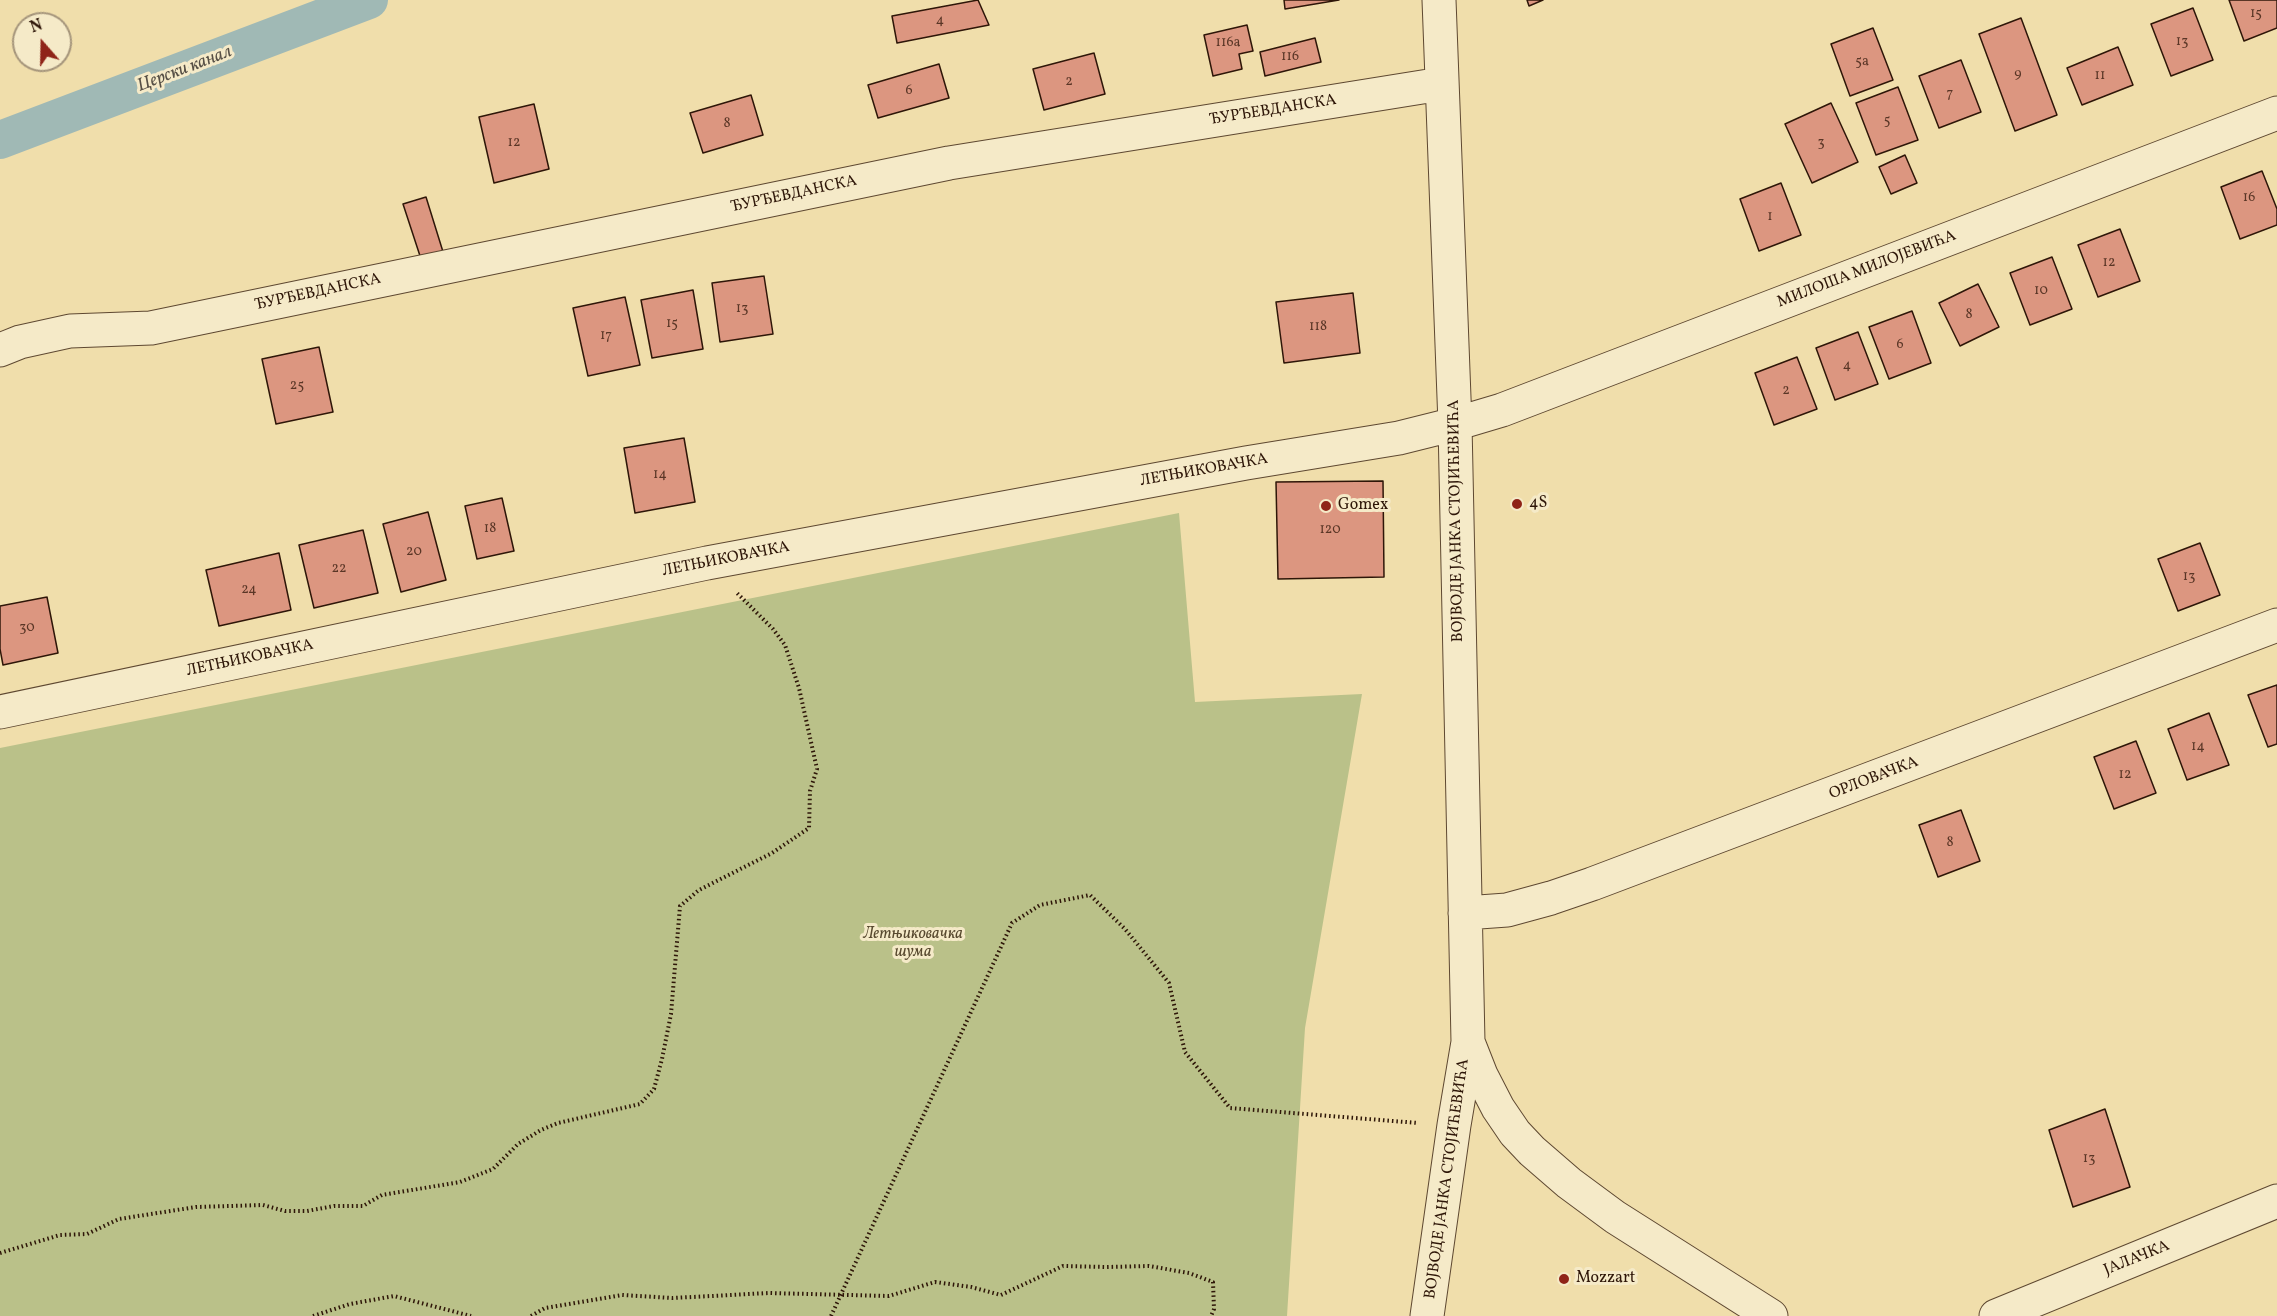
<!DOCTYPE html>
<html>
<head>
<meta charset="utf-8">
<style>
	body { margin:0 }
	#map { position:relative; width:2277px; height:1316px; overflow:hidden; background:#f0deab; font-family:Vollkorn,serif }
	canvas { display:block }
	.north { position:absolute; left:12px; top:12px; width:60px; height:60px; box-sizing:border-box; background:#f5eac8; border:2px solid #a5957b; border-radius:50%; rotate:340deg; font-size:16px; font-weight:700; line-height:24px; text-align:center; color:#2e1608 }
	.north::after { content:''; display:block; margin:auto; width:21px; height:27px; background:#8f2418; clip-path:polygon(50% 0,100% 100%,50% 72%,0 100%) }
</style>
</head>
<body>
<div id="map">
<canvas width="2277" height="1316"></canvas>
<div class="north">N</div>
</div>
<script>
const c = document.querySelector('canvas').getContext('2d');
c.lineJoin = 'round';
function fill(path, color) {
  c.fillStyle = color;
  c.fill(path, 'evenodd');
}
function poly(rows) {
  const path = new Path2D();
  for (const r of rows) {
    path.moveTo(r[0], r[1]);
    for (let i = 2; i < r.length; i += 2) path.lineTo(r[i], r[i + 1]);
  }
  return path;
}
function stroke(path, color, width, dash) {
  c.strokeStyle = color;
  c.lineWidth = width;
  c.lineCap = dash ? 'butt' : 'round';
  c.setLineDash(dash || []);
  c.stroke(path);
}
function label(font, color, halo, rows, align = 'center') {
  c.font = font + ' Vollkorn,serif';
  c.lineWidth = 6;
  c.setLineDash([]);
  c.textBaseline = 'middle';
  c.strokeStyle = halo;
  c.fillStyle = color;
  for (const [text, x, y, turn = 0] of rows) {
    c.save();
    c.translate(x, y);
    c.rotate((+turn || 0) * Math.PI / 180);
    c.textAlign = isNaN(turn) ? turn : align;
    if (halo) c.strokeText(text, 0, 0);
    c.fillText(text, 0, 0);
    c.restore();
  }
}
fill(poly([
	[1179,513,1195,702,1362,694,1305,1028,1287,1316,0,1316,0,748]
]), '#bac189');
stroke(poly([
	[0,140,369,0]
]), '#a0b9b5', 38);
const building = poly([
	[978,0,989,25,897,43,892,16,978,0],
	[1284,0,1339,0,1285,9,1284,0],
	[1527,0,1543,0,1529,6,1527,0],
	[2229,0,2277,0,2277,28,2244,41,2229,0],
	[2193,8,2213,60,2171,76,2151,24,2193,8],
	[2021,18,2057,115,2015,131,1979,34,2021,18],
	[1247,25,1253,51,1239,54,1242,69,1213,76,1204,35,1247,25],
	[1873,28,1893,80,1850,96,1831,44,1873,28],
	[1315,38,1321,62,1265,76,1260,52,1315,38],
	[2118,47,2133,85,2082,105,2067,68,2118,47],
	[1094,53,1105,94,1044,110,1033,69,1094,53],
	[1961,60,1981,112,1939,128,1919,76,1961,60],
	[939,64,949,98,878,118,868,85,939,64],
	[1898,87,1918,140,1876,155,1856,103,1898,87],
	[751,95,763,135,703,153,690,113,751,95],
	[1831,103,1858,162,1812,183,1785,124,1831,103],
	[534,104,549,169,494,183,479,117,534,104],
	[1905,155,1917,183,1891,194,1879,167,1905,155],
	[2262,171,2277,209,2277,225,2240,239,2221,187,2262,171],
	[1781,183,1801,235,1759,251,1740,199,1781,183],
	[426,197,444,255,422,262,403,204,426,197],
	[2120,229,2140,281,2098,297,2078,245,2120,229],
	[2052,257,2072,309,2030,325,2010,273,2052,257],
	[764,276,773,334,720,342,712,283,764,276],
	[1978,284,1999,327,1960,346,1939,303,1978,284],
	[693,290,703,349,652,358,641,300,693,290],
	[1353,293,1360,353,1284,363,1276,302,1353,293],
	[625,297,640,365,588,376,573,308,625,297],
	[1912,311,1931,363,1889,379,1869,327,1912,311],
	[1858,332,1878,384,1835,400,1816,348,1858,332],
	[319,347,333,412,276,424,262,359,319,347],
	[1797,357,1817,409,1774,425,1755,373,1797,357],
	[684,438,695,502,635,513,624,448,684,438],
	[1383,481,1384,577,1278,579,1276,482,1383,481],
	[502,498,514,551,477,559,465,506,502,498],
	[428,512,446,580,401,592,383,524,428,512],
	[363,530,378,593,314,608,299,545,363,530],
	[2200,543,2220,595,2178,611,2158,559,2200,543],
	[279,553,291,610,219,626,206,570,279,553],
	[47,597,58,653,3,665,0,649,0,606,47,597],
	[2277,685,2277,744,2268,747,2248,695,2277,685],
	[2209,713,2229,765,2187,780,2168,729,2209,713],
	[2136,741,2156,793,2114,809,2094,757,2136,741],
	[1961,810,1980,861,1938,877,1919,825,1961,810],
	[2105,1109,2130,1187,2073,1207,2049,1130,2105,1109]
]);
fill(building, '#dc9680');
stroke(building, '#2e1608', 1.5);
const minor = poly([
	[0,350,20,342,70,331,151,328,949,163,1441,84],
	[0,712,707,563,1246,463,1399,438,1455,424,1502,410,2277,113],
	[1465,913,1507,910,1551,898,1592,884,2277,625],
	[1468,1042,1481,1075,1498,1108,1515,1133,1532,1151,1569,1183,1615,1217,1771,1316],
	[1427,1316,1454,1125,1468,1042,1455,424,1439,0],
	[1996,1316,2277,1201]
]);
stroke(minor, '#5e4831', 35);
stroke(poly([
	[0,1253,60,1235,87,1234,119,1219,196,1207,263,1205,285,1211,307,1211,334,1206,363,1206,382,1195,460,1182,493,1169,518,1144,541,1130,558,1123,640,1104,654,1089,662,1059,671,1014,680,906,699,890,772,853,809,828,810,791,817,769,799,688,785,645,773,629,737,593],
	[313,1316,350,1304,394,1296,471,1316],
	[531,1316,545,1308,622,1295,673,1298,769,1293,889,1296,935,1282,971,1287,1001,1295,1063,1266,1107,1267,1149,1266,1189,1273,1213,1282,1214,1309,1211,1316],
	[831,1316,1012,923,1040,905,1090,895,1125,929,1169,983,1185,1052,1230,1108,1418,1123]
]), '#2e1608', 4, [1.5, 3]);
stroke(minor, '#f5eac8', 33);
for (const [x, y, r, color] of [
	[1517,504,6,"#8f2418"],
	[1326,506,6,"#8f2418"],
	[1564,1279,6,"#8f2418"]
]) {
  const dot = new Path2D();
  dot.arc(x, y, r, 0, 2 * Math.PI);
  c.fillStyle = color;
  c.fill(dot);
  stroke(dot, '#f5eac8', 2);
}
label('14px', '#5a3626', null, [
	["15",2256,14],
	["4",940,21],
	["13",2182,42],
	["116a",1228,43],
	["116",1290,57],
	["5a",1862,62],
	["9",2018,74],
	["11",2100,76],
	["2",1069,82],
	["6",909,91],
	["7",1950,94],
	["5",1887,121],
	["8",727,124],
	["12",514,143],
	["3",1821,143],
	["16",2249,198],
	["1",1770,217],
	["12",2109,263],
	["10",2041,291],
	["13",742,309],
	["8",1969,315],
	["15",672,324],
	["118",1318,327],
	["17",606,336],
	["6",1900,345],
	["4",1847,366],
	["25",297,386],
	["2",1786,391],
	["14",660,475],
	["18",490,529],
	["120",1330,530],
	["20",414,552],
	["22",339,569],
	["13",2189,577],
	["24",249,590],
	["30",27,628],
	["14",2198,747],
	["12",2125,775],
	["8",1950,843],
	["13",2089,1159]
]);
label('16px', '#2e1608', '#f5eac8', [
	["ЂУРЂЕВДАНСКА",1273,111,-9],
	["ЂУРЂЕВДАНСКА",794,195,-12],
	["МИЛОША МИЛОЈЕВИЋА",1867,270,-21],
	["ЂУРЂЕВДАНСКА",318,293,-12],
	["ЛЕТЊИКОВАЧКА",1204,471,-10],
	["ВОЈВОДЕ ЈАНКА СТОЈИЋЕВИЋА",1457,521,-91],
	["ЛЕТЊИКОВАЧКА",726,560,-11],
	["ЛЕТЊИКОВАЧКА",250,659,-12],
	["ОРЛОВАЧКА",1874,779,-21],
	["ВОЈВОДЕ ЈАНКА СТОЈИЋЕВИЋА",1448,1179,-82],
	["ЈАЛАЧКА",2137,1259,-22]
]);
label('16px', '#2e1608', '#f5eac8', [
	["4S",1529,504],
	["Gomex",1338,506],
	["Mozzart",1576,1279]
], 'left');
label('italic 16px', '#58492f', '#f5eac8', [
	["Летњиковачка",913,935],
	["шума",913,953]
]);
label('italic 18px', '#564f45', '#f5eac8', [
	["Церски канал",185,70,-21]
]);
</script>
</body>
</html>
